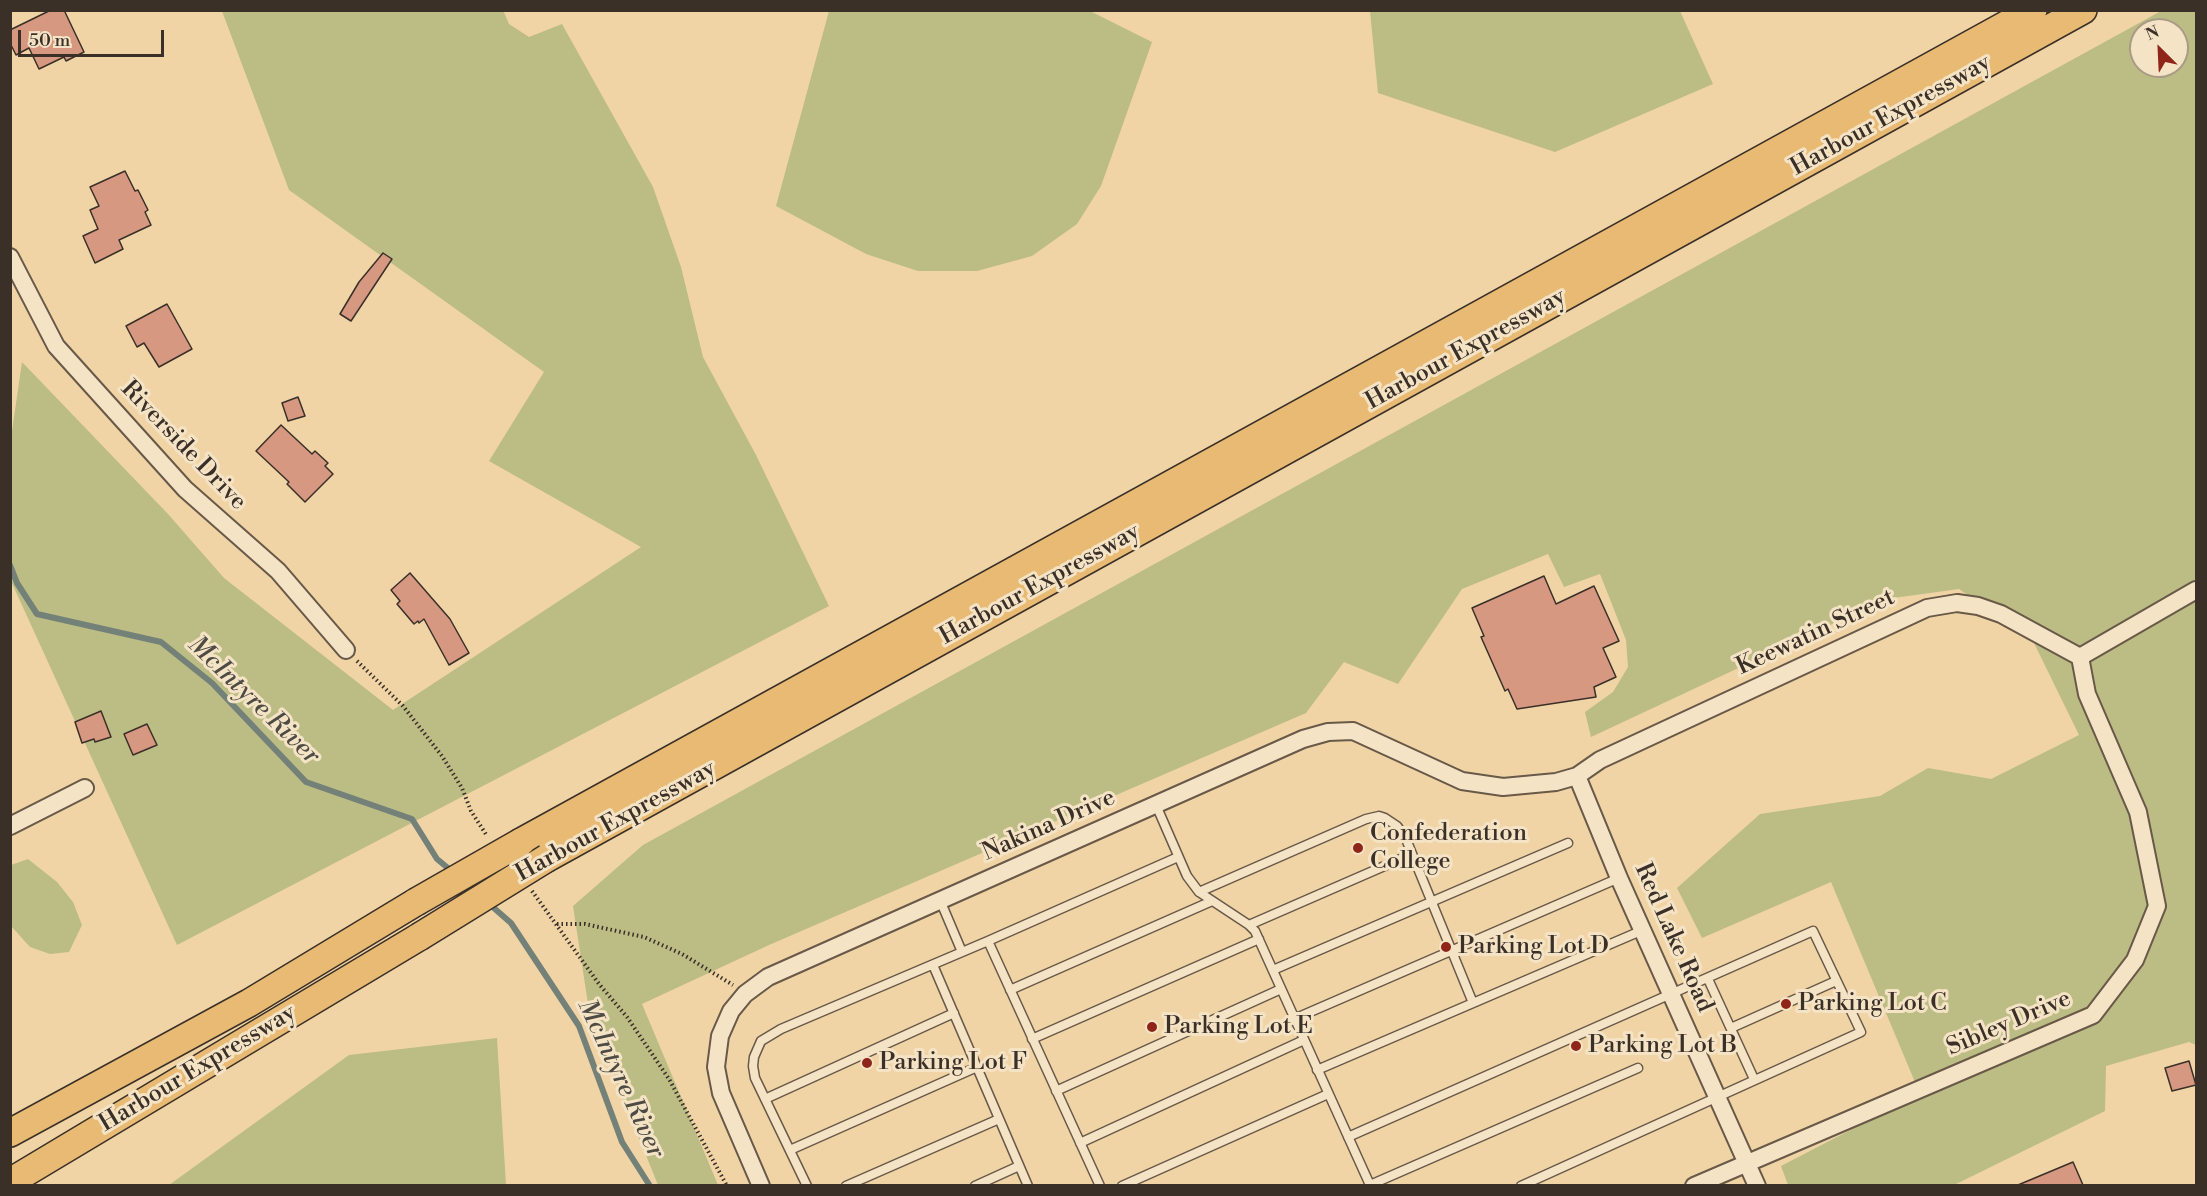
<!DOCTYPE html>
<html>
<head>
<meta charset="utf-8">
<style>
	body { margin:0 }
	#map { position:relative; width:2207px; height:1196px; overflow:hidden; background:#f0d4a6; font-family:"Libre Bodoni",serif }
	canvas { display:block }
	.frame { position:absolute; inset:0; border:12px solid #3a3028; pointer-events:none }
	.north { position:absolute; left:2129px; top:18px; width:60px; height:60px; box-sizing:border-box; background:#f5e3c5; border:2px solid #aa9b86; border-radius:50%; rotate:336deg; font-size:16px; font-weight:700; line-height:24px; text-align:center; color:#3a3028 }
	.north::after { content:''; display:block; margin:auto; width:21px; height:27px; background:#8f2418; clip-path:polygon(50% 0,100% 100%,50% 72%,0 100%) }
	.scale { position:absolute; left:18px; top:30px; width:146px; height:27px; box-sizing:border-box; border:3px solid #3a3028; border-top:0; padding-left:8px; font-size:18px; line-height:21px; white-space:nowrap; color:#3a3028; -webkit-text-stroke:4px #f5e3c5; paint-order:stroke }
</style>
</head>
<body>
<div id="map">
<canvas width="2207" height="1196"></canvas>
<div class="frame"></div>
<div class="north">N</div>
<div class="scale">50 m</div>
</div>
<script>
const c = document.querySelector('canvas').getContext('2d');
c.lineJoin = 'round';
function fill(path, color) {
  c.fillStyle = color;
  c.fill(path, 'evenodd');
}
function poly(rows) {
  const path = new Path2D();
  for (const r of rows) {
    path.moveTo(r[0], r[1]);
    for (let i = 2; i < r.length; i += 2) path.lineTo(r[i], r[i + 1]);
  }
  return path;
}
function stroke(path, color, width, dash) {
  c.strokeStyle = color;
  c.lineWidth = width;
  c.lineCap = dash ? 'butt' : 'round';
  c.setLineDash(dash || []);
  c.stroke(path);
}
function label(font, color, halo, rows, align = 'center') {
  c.font = font + ' "Libre Bodoni",serif';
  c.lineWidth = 6;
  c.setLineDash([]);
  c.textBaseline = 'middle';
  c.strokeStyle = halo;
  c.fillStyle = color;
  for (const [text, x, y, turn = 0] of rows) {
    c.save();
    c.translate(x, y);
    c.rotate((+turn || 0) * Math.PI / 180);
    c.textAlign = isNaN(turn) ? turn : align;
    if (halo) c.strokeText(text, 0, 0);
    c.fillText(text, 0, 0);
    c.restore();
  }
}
fill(poly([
	[503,10,509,24,529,37,562,24,653,187,681,267,703,357,756,455,829,606,177,945,11,581,10,445,22,362,168,514,224,578,393,710,641,547,489,461,544,372,289,190,222,11],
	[829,11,1090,11,1152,42,1101,186,1077,224,1032,256,977,271,918,271,866,254,776,206],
	[1370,11,1680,11,1713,84,1555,152,1378,93],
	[2161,11,2196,11,2196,1045,2189,1042,2106,1066,2105,1111,1954,1185,1788,1185,1781,1166,1920,1094,1831,882,1702,938,1677,888,1760,814,1880,796,1928,768,1991,779,2079,735,2033,641,1959,589,1886,599,1591,737,1585,712,1613,692,1628,667,1626,640,1600,574,1564,587,1548,554,1462,589,1398,684,1344,662,1306,713,769,945,642,1004,718,1185,658,1185,590,1017,573,906,643,845],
	[2141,30,2177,30,2177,66,2141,66],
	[28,859,57,882,73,902,82,925,69,952,50,954,30,947,11,926,11,865],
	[497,1038,506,1185,169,1185,349,1055]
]), '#bcbc85');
stroke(poly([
	[10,565,17,583,37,614,161,642,212,683,306,782,412,819,437,859,454,873],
	[487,902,511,923,579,1026,622,1142,650,1186]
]), '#748178', 6);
const building = poly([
	[51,10,64,10,84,52,66,61,64,57,39,69,29,48,16,55,10,43,10,30,51,10],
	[125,171,135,191,138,190,148,210,145,212,151,225,119,240,123,249,95,263,83,236,98,229,90,210,99,206,90,187,125,171],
	[383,253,392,259,351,321,340,314,359,282,383,253],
	[167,304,192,349,159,367,144,343,137,347,126,326,167,304],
	[298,397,305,416,288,421,282,403,298,397],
	[281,425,312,454,315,451,328,463,325,466,333,474,305,502,287,484,289,482,256,451,281,425],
	[410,573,450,619,469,653,449,665,424,619,419,623,418,621,414,624,397,604,400,601,391,590,410,573],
	[1544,576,1556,604,1594,586,1619,641,1603,648,1616,677,1594,687,1596,697,1517,709,1508,689,1505,691,1481,637,1484,636,1472,608,1544,576],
	[101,711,111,737,95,742,94,739,82,743,75,722,101,711],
	[147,724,157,745,133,755,124,734,147,724],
	[2189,1061,2196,1085,2172,1091,2165,1068,2189,1061],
	[2073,1162,2083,1185,2018,1185,2073,1162]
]);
fill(building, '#d69880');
stroke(building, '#3a3028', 1.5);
const service = poly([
	[1156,805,1187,876,1199,892,1249,925,1255,931,1370,1185,1638,1068],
	[1199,892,1366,819,1379,816,1385,818,1397,826,1406,839,1473,1003],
	[940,900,962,952],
	[1249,925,1412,854],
	[988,941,1100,1186],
	[933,965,1028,1186],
	[1273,970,1568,843],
	[1708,979,1754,1079],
	[1010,990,1212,901],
	[1294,1019,1619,878],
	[1731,1028,1836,981],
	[1032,1039,1259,939],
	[1317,1070,1643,930],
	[1056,1091,1281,989],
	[765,1099,954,1013],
	[1348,1137,1813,931,1861,1032,1521,1186],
	[1080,1143,1304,1040],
	[790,1150,977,1067],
	[807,1186,755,1078,753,1066,754,1057,761,1041,781,1029,988,941,1178,857],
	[846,1186,999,1119],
	[975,1186,1019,1166],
	[1122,1186,1328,1094]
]);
const minor = poly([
	[10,257,56,346,185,489,278,571,346,650],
	[2080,657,2196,590],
	[1577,776,1619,878,1757,1186],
	[10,826,85,788],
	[761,1186,721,1093,716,1067,720,1036,731,1011,745,994,768,977,1303,739,1328,732,1353,731,1462,781,1503,787,1556,782,1577,776,1600,760,1927,608,1957,603,1978,606,2001,614,2080,657],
	[1694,1186,2093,1015,2135,960,2157,906,2138,812,2087,694,2080,657]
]);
const primary = poly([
	[521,842,2033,10],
	[547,858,2083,10],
	[10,1133,249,1003,416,902],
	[10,1182,419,937]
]);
stroke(service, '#685948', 11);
stroke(minor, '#685948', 20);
stroke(primary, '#3a3028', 30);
stroke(poly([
	[357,661,403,706,442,756,462,788,471,811,487,836],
	[532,891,599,984,627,1017,669,1079,727,1186],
	[557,924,585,924,644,937,682,954,733,985]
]), '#3a3028', 4, [1.5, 3]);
stroke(service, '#f5e3c5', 8);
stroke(minor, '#f5e3c5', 16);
stroke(primary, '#e8ba73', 27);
const primaryBridge = poly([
	[416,902,521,842],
	[419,937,547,858]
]);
stroke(primaryBridge, '#3a3028', 30, []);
stroke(primaryBridge, '#e8ba73', 27);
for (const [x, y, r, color] of [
	[1358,848,6,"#8f2418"],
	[1446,947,6,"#8f2418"],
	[1786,1004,6,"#8f2418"],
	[1152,1027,6,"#8f2418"],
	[1576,1046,6,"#8f2418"],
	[867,1063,6,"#8f2418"]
]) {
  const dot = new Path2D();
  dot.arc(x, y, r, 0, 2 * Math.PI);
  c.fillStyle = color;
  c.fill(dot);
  stroke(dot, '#f5e3c5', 2);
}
label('24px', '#3a3028', '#f5e3c5', [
	["Harbour Expressway",1891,116,-29],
	["Harbour Expressway",1466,350,-29],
	["Riverside Drive",183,446,46],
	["Harbour Expressway",1040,585,-29],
	["Keewatin Street",1816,633,-25],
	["Harbour Expressway",616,822,-29],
	["Nakina Drive",1049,826,-24],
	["Red Lake Road",1673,938,66],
	["Sibley Drive",2009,1024,-23],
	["Harbour Expressway",198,1069,-31]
]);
label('24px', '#3a3028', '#f5e3c5', [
	["Confederation",1370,834],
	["College",1370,862],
	["Parking Lot D",1458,947],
	["Parking Lot C",1798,1004],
	["Parking Lot E",1164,1027],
	["Parking Lot B",1588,1046],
	["Parking Lot F",879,1063]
], 'left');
label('italic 26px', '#4d4b43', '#f5e3c5', [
	["McIntyre River",253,701,44],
	["McIntyre River",620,1079,65]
]);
</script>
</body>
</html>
